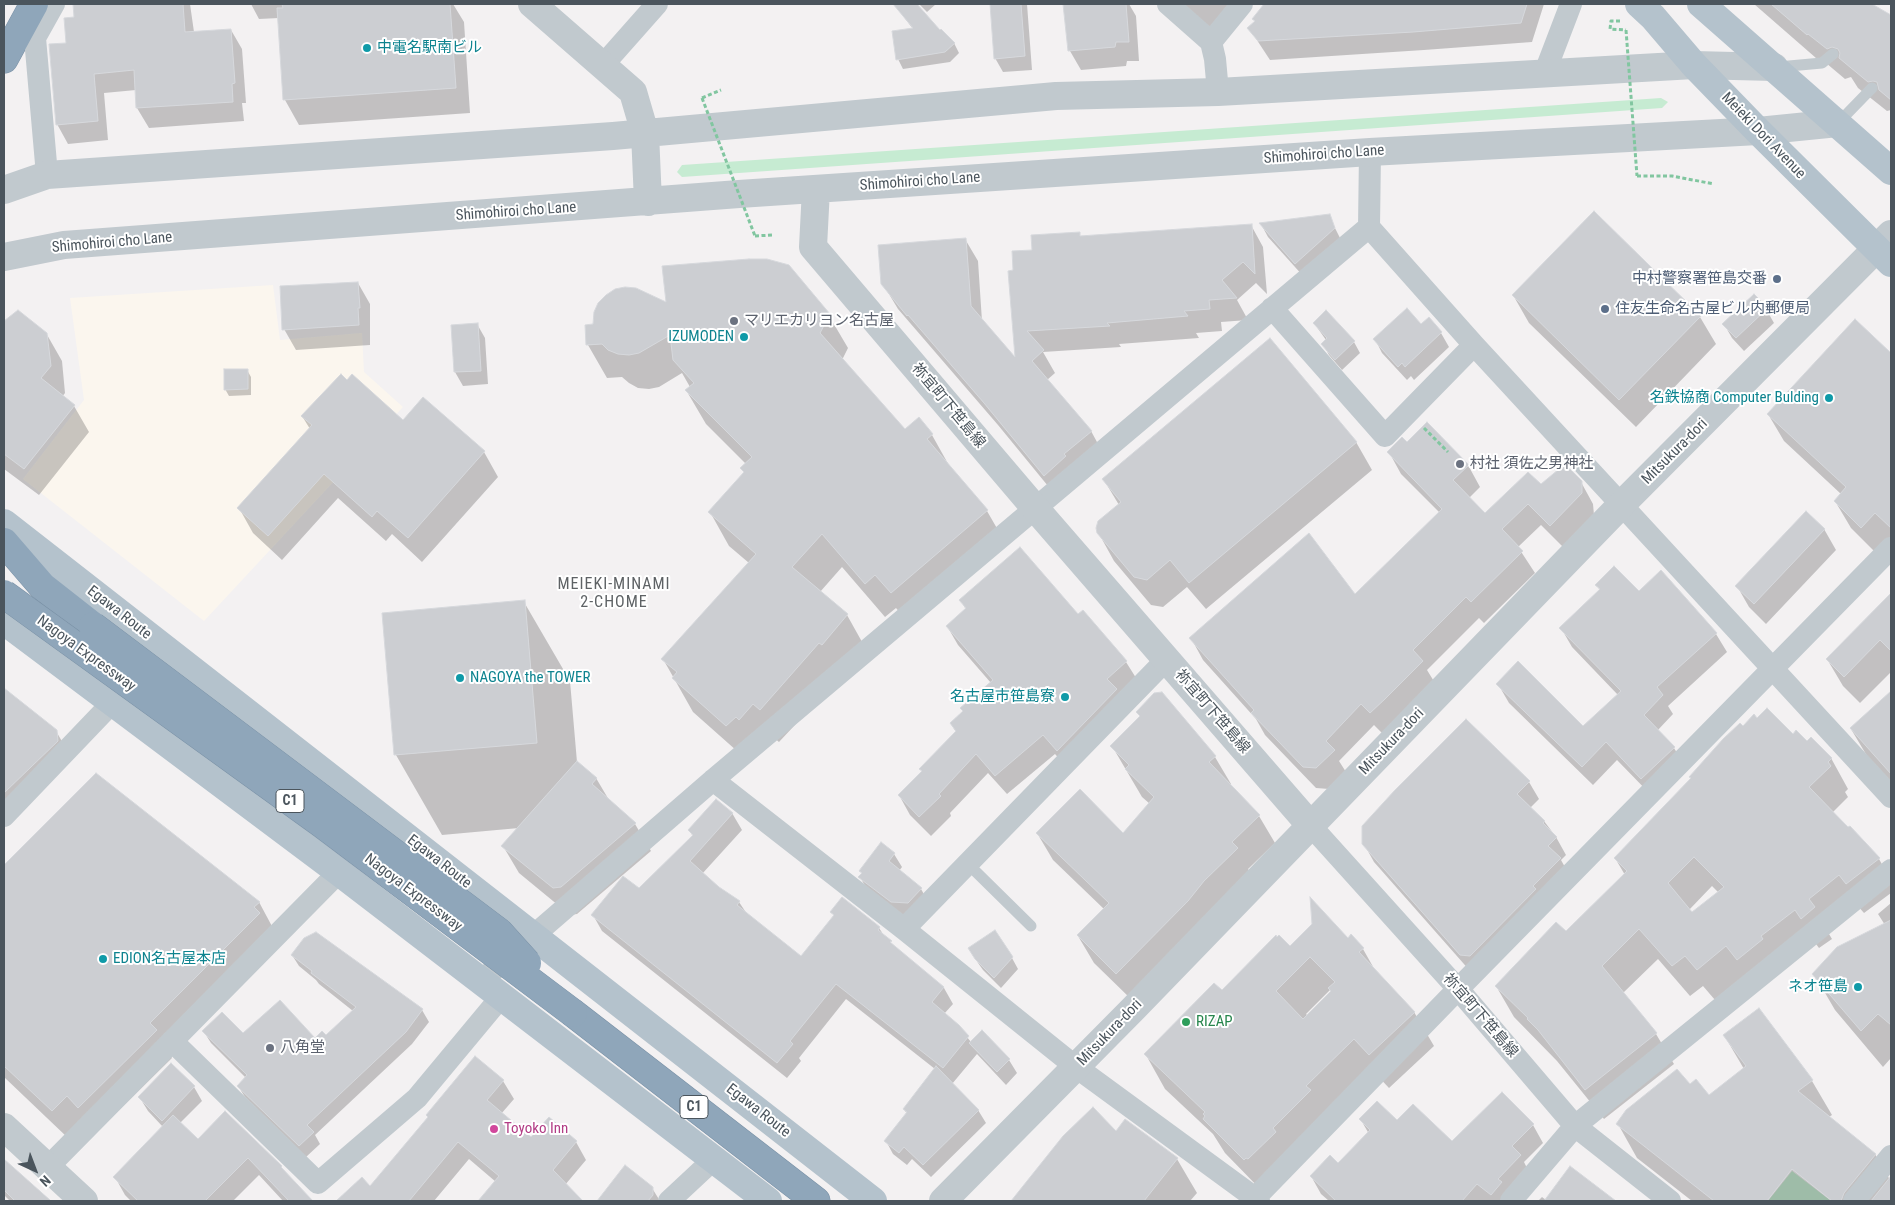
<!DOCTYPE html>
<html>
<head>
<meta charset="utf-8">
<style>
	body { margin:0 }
	#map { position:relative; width:1895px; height:1205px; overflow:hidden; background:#f3f1f2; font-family:"Roboto Condensed",sans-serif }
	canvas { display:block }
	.frame { position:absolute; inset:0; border:5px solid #4b555d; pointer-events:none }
	.north { position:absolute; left:10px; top:1145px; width:50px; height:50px; -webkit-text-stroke:4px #fff; paint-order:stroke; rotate:137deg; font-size:14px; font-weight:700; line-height:20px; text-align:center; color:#4b555d }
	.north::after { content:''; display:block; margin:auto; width:18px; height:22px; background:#4b555d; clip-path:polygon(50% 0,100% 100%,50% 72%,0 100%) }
</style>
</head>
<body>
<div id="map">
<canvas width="1895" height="1205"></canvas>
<div class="frame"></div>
<div class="north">N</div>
</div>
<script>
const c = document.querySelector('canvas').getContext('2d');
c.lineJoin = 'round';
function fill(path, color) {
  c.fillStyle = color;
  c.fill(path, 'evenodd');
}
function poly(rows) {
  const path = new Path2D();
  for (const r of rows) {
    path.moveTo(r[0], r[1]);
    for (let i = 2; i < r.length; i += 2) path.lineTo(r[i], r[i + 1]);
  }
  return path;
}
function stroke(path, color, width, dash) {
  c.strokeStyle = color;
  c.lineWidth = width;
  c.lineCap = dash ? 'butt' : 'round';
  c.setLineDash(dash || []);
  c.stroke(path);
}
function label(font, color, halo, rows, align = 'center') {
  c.font = font + ' "Roboto Condensed","Noto Sans JP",sans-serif';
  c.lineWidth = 4;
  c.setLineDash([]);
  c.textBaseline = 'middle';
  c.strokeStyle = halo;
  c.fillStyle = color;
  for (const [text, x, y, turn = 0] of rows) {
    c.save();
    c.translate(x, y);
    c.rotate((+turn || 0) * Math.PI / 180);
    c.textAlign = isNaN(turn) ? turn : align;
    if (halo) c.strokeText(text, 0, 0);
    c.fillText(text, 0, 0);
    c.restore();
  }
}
fill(poly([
	[273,285,280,340,362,333,364,372,403,407,204,621,23,479,84,400,70,298]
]), '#fbf6ee');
fill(poly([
	[1661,98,1668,102,1662,108,682,177,677,172,682,165],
	[1792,1171,1831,1201,1768,1201]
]), '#c6ebd2');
fill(poly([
	[74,4,190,4,194,32,231,30,242,49,246,103,242,103,244,121,149,128,137,108,136,90,104,93,108,140,68,144,57,124,67,44,75,19],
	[251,4,453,4,464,22,470,113,299,125,285,100,279,18,259,19],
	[894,4,916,4,940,32,954,43,959,53,950,62,903,69,898,59,913,29],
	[919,4,936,4,927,12],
	[991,4,1027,4,1032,70,1003,72,995,58],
	[1065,4,1129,4,1136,16,1139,61,1127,61,1126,66,1081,70,1070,51],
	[1182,4,1244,4,1217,34],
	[1266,4,1544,4,1532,42,1424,50,1270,60,1249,28,1256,22,1254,19],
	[1754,4,1869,4,1891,16,1891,110,1887,111,1858,88,1851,77,1845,79,1826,63,1824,65],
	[1594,213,1700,317,1716,344,1636,427,1529,323,1513,295],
	[1329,216,1342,242,1304,277,1268,237,1261,224],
	[1251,225,1263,247,1267,294,1256,283,1237,300,1248,320,1221,322,1222,331,1196,333,1199,338,1119,344,1121,347,1043,352,1055,373,1047,380,1091,431,1103,453,1057,497,998,425,898,309,883,284,965,239,978,261,982,321,1016,360,1014,271,1033,251,1079,234,1081,237],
	[358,283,370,304,370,345,296,350,284,329],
	[668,304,828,314,848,348,842,360,905,431,919,419,932,435,951,469,987,511,1006,544,911,626,896,608,885,617,842,567,820,592,847,615,866,649,779,742,773,737,746,759,693,712,663,659,749,563,729,546,710,512,745,473,742,469,746,464,706,424,686,390,690,387,682,373,659,387,649,389,638,388,629,383,622,377,607,378,588,345],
	[1766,309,1774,323,1744,351,1732,338,1724,324],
	[18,312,46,333,62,361,65,393,62,397,74,406,89,432,39,495,4,469,4,323],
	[1429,319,1441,333,1449,347,1414,380,1411,376,1407,380,1382,353,1375,339,1421,326],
	[1855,321,1891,355,1891,540,1877,554,1851,528,1835,501,1841,494,1784,441,1768,414],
	[1314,323,1354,342,1360,353,1342,370,1329,355,1323,344,1326,340],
	[477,324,485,338,488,384,463,386,455,372],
	[247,370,251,377,251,395,229,396,225,389],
	[302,416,484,452,498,477,422,562,392,534,386,541,338,498,282,560,253,533,239,508,310,429],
	[1356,442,1372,470,1206,609,1187,587,1163,607,1151,605,1114,561,1098,532,1119,505,1104,480],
	[1407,443,1468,465,1480,487,1469,498,1485,514,1541,486,1581,482,1593,504,1594,515,1563,547,1541,525,1518,547,1535,573,1484,623,1479,618,1427,670,1435,683,1383,734,1374,725,1339,761,1346,772,1329,789,1316,788,1265,735,1256,719,1203,660,1191,638,1355,596,1440,513,1401,474,1389,452],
	[1824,529,1836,550,1766,624,1749,607,1737,586],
	[1597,585,1639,593,1716,634,1727,652,1668,706,1673,714,1657,731,1674,748,1685,766,1653,797,1617,760,1593,785,1509,703,1498,684,1583,727,1618,695,1572,647,1561,628,1600,591],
	[1891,595,1891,672,1860,703,1843,686,1827,659],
	[961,600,1078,616,1082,612,1126,662,1138,681,1069,770,1055,754,1007,794,988,773,950,813,951,816,931,836,910,815,899,795,923,772,921,769,956,732,951,724,991,683,958,645,947,626,966,610],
	[524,602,570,681,577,762,596,778,609,800,635,824,651,851,577,914,570,915,519,873,503,846,519,828,442,835,396,755,384,614],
	[4,690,56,731,64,745,4,817],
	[1891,693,1891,782,1867,756,1851,729],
	[1757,719,1807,743,1831,758,1848,789,1845,792,1848,797,1832,813,1848,829,1850,828,1879,859,1891,880,1891,893,1864,913,1857,905,1826,929,1832,939,1819,948,1813,940,1715,1000,1703,986,1690,996,1658,959,1623,993,1656,1034,1674,1064,1604,1119,1557,1061,1514,1017,1496,986,1566,933,1625,875,1615,858,1743,728],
	[1712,886,1719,893,1692,913,1689,910],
	[1112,746,1215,757,1231,784,1229,785,1259,816,1275,843,1248,869,1253,876,1132,1000,1094,963,1078,936,1105,910,1053,860,1037,833,1124,834,1150,804,1142,797],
	[96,774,259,902,274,930,167,1049,172,1058,95,1134,68,1138,4,1077,4,867],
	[1529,782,1539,799,1530,808,1544,821,1556,837,1566,855,1561,860,1570,876,1471,972,1374,862,1364,844],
	[732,813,742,830,702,874,718,888,739,902,747,914,802,958,835,917,832,912,842,899,879,928,885,937,894,946,944,988,953,1004,944,1014,958,1026,971,1042,1009,1060,1017,1073,1006,1085,977,1054,952,1084,978,1110,986,1123,931,1177,912,1159,907,1165,893,1154,886,1141,907,1114,904,1109,935,1069,846,999,799,1058,801,1061,787,1078,602,931,593,915,639,890,693,837,690,831],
	[894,854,902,867,899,871,921,889,929,903,900,916,868,891,860,877,862,874,861,871],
	[1891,903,1891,1058,1883,1067,1835,1010,1814,974,1885,925,1878,914],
	[1348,940,1363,949,1376,972,1414,1012,1434,1046,1389,1088,1374,1072,1264,1193,1225,1153,1213,1134,1165,1089,1146,1055,1222,992,1290,948],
	[1330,990,1332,992,1308,1016,1306,1014],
	[292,955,422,1010,429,1022,412,1044,315,1135,320,1144,306,1157,245,1097,238,1086,246,1078,211,1043,204,1032,315,1040,326,1037,353,1011,319,984,316,980,299,966],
	[1012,958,1018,969,1001,988,983,970,976,960],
	[1759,1010,1812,1081,1832,1115,1829,1117,1875,1154,1890,1180,1891,1178,1891,1201,1692,1201,1637,1158,1618,1124,1689,1085,1709,1096,1744,1069,1724,1035],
	[475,1058,503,1081,514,1099,501,1114,532,1139,576,1142,586,1160,565,1185,582,1201,479,1201,496,1182,469,1159,434,1201,338,1201,362,1179,370,1187,429,1118],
	[171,1065,194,1087,202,1101,180,1123,198,1140,225,1113,311,1201,283,1201,259,1175,233,1201,131,1201,125,1195,115,1177,163,1127,148,1111,140,1098],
	[1502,1093,1533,1125,1543,1143,1524,1162,1530,1174,1511,1201,1329,1201,1321,1194,1311,1176,1338,1165,1369,1134,1361,1120,1397,1122,1452,1143],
	[1125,1121,1177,1159,1197,1193,1190,1201,1012,1201,1064,1137,1116,1133],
	[4,1160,51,1201,10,1201,4,1195],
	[625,1167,652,1188,660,1201,598,1201],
	[1570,1168,1614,1201,1538,1201,1542,1197,1546,1200]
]), '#0003');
const building = poly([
	[73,4,183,4,185,32,231,29,235,83,232,84,233,102,136,108,134,70,94,74,98,121,56,125,49,44,66,43,64,18,74,17,73,4],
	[282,4,450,4,456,88,283,100,277,8,283,8,282,4],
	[893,4,917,4,940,30,941,29,955,43,945,52,896,60,892,31,913,28,893,4],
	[990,4,1021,4,1025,56,994,59,990,4],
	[1063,4,1126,4,1129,42,1116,42,1115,47,1068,51,1063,4],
	[1264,4,1527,4,1521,23,1413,32,1258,41,1247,28,1255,21,1252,19,1264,4],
	[1771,4,1872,4,1891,15,1891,100,1879,90,1877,82,1873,81,1868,82,1839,58,1840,53,1838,49,1832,47,1827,49,1808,34,1807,35,1771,4],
	[1594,211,1701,316,1619,400,1512,295,1594,211],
	[1330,214,1335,228,1295,264,1259,223,1330,214],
	[1252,224,1255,274,1243,262,1222,280,1237,298,1209,300,1210,309,1184,311,1188,316,1107,323,1110,326,1027,331,1044,350,1032,361,1092,431,1064,454,1066,456,1044,476,984,403,908,315,907,316,881,284,878,245,966,238,971,306,1015,357,1008,271,1013,270,1012,251,1032,250,1031,235,1080,232,1080,236,1252,224],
	[749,259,767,259,789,265,830,314,820,333,905,429,919,417,933,434,927,439,988,510,891,593,875,575,865,584,822,534,792,567,848,614,822,645,819,643,760,710,753,704,739,720,736,717,726,726,672,678,677,672,661,659,756,554,708,512,744,472,740,468,752,457,685,390,694,383,673,360,670,335,639,353,629,355,618,354,608,350,602,344,586,345,585,325,593,324,594,312,598,303,606,295,615,289,625,287,636,288,666,302,662,266,749,259],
	[358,282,360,308,358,308,359,325,282,330,280,286,358,282],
	[1754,294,1768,308,1736,338,1722,324,1754,294],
	[1407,308,1421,324,1429,317,1442,332,1405,367,1402,363,1398,367,1373,339,1407,308],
	[18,310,47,333,51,366,41,378,75,405,24,469,4,454,4,321,18,310],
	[1326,310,1355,341,1335,360,1321,344,1327,338,1313,323,1326,310],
	[1855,319,1891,353,1891,528,1875,513,1861,528,1834,501,1846,487,1767,414,1855,319],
	[478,323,481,371,454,372,451,325,478,323],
	[1270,338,1357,442,1189,583,1170,560,1147,580,1134,577,1097,533,1096,528,1098,521,1121,502,1102,479,1270,338],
	[224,369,248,369,248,389,224,390,224,369],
	[341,374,347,380,352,374,403,420,423,397,485,451,408,538,377,511,372,517,324,474,268,536,237,508,312,425,301,416,341,374],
	[1427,422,1469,465,1453,480,1485,513,1528,472,1541,484,1565,464,1582,481,1582,493,1550,526,1528,504,1502,529,1523,551,1471,602,1466,597,1413,650,1423,661,1385,699,1370,713,1361,704,1326,741,1335,750,1316,768,1303,767,1251,713,1254,710,1189,638,1309,533,1355,594,1442,509,1387,452,1402,437,1407,442,1427,422],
	[1806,511,1825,529,1754,604,1735,586,1806,511],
	[1020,547,1078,614,1083,610,1127,661,1107,679,1117,689,1057,751,1043,735,995,776,976,754,939,794,941,796,919,817,898,795,922,771,919,769,956,731,950,723,963,711,960,708,993,680,946,626,966,608,959,600,1020,547],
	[1614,566,1639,591,1661,570,1717,633,1657,687,1663,695,1644,715,1675,747,1641,779,1606,742,1582,767,1496,684,1518,661,1583,726,1621,691,1559,628,1600,589,1595,585,1614,566],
	[1891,593,1891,651,1880,640,1844,677,1826,659,1891,593],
	[525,600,537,743,394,755,382,613,525,600],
	[4,688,57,730,58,741,4,793,4,688],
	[1891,691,1891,774,1850,728,1891,691],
	[1162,692,1216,756,1209,762,1260,815,1232,842,1238,848,1204,881,1188,901,1116,974,1077,935,1109,903,1036,833,1080,789,1123,833,1154,797,1125,769,1129,765,1110,746,1140,716,1136,712,1154,693,1162,692],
	[1767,708,1793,734,1796,730,1807,741,1811,737,1832,758,1828,762,1831,766,1809,787,1848,827,1850,826,1880,858,1846,884,1839,875,1809,899,1815,907,1801,919,1795,910,1761,936,1763,939,1737,960,1726,946,1697,970,1685,956,1672,966,1639,929,1602,966,1657,1033,1585,1090,1538,1030,1527,1019,1528,1018,1495,986,1556,922,1566,931,1627,871,1614,858,1691,778,1689,777,1723,739,1740,723,1743,726,1754,714,1757,718,1767,708],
	[1694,857,1724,887,1692,912,1668,883,1694,857],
	[1466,719,1530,781,1517,794,1545,821,1543,823,1557,837,1548,846,1561,858,1533,886,1536,889,1470,956,1460,955,1362,844,1362,826,1395,790,1466,719],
	[577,761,597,778,592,784,636,823,561,887,553,888,501,846,577,761],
	[96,773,260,902,254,907,260,913,150,1023,157,1030,78,1108,67,1096,52,1111,4,1066,4,865,96,773],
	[716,799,733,813,690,861,719,887,740,901,737,905,801,956,834,915,830,912,842,897,880,927,878,930,892,941,890,942,944,987,932,1002,959,1025,969,1036,943,1068,836,984,790,1041,793,1044,777,1063,591,915,623,876,639,888,693,835,688,830,716,799],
	[881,842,895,853,889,861,922,888,908,903,891,902,858,877,862,873,859,871,881,842],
	[1310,897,1348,938,1351,934,1364,948,1359,952,1415,1012,1369,1055,1354,1039,1306,1086,1311,1090,1273,1128,1276,1132,1248,1159,1246,1158,1244,1160,1203,1119,1205,1116,1203,1114,1205,1112,1144,1054,1214,983,1222,990,1276,935,1277,937,1279,935,1290,946,1312,924,1310,897],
	[1310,957,1335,982,1328,988,1331,991,1303,1019,1276,991,1310,957],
	[1891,920,1891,1025,1878,1014,1861,1031,1812,974,1837,947,1891,920],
	[995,930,1013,957,994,978,975,959,968,948,995,930],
	[316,932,423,1009,406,1032,307,1125,314,1132,299,1146,237,1086,247,1075,202,1031,222,1012,243,1033,280,1000,315,1038,322,1031,326,1035,356,1007,311,973,312,971,291,955,304,938,316,932],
	[1759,1008,1813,1080,1798,1091,1876,1154,1844,1193,1841,1201,1832,1201,1792,1169,1767,1201,1714,1201,1616,1124,1626,1110,1677,1069,1690,1084,1696,1079,1709,1095,1746,1066,1723,1035,1759,1008],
	[982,1030,1010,1059,997,1072,969,1043,982,1030],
	[475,1056,504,1080,487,1100,531,1137,549,1117,577,1141,553,1170,583,1201,478,1201,499,1176,458,1142,409,1201,336,1201,362,1177,370,1186,428,1117,426,1115,475,1056],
	[171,1063,195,1086,162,1121,138,1097,171,1063],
	[936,1066,979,1110,923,1165,904,1147,899,1153,884,1141,907,1112,903,1109,936,1066],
	[1502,1092,1534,1124,1512,1146,1521,1155,1498,1179,1502,1182,1491,1195,1477,1184,1462,1201,1336,1201,1310,1176,1330,1155,1338,1163,1370,1130,1359,1119,1377,1101,1397,1120,1413,1104,1452,1141,1502,1092],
	[1093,1107,1116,1131,1125,1119,1178,1158,1144,1201,1011,1201,1063,1136,1093,1107],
	[225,1111,282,1166,281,1167,313,1201,289,1201,248,1158,205,1201,138,1201,113,1177,173,1115,198,1139,225,1111],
	[4,1159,51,1201,15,1201,4,1190,4,1159],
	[625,1165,653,1187,653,1195,648,1201,597,1201,625,1165],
	[1570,1166,1616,1201,1544,1201,1570,1166],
	[1891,1176,1891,1201,1871,1201,1891,1176]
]);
fill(building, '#ccced2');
stroke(building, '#d6d8dc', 1);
const motorway = poly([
	[4,59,34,4],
	[4,542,42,586,93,626],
	[573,1013,816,1201]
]);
stroke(motorway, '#7a91a6', 29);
stroke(poly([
	[1620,21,1611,21,1610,29,1626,30],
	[702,98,721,90],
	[1637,176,1672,176,1714,184],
	[755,236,772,235],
	[1424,428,1448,452]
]), '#81c6a0', 3, [4, 2.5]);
stroke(poly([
	[1778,67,1822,63,1833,54],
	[1838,123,1872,88],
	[968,864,1031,926]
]), '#c1c9ce', 11);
stroke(poly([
	[1168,4,1211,42,1215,59,1218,92],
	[1211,42,1242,4],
	[603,65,657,4],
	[1545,72,1571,4],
	[1370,152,1369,227,1474,345,1891,797],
	[47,175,35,38,54,4],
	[1272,308,1385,436,1474,345],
	[713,780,904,929,1076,1067,1259,1201],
	[4,816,113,702],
	[1311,826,1458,989,1575,1126,1670,1201],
	[904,929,1167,659],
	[481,981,713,780,1369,227],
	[172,1041,318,1183,417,1098,501,997],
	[48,1167,339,872],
	[1255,1198,1458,989,1891,548],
	[669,1201,713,1160],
	[1511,1201,1575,1126,1891,870],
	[1854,1201,1891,1156]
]), '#c1c9ce', 22);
stroke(poly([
	[532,4,633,92,645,133,648,202],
	[816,189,813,247,1035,508,1311,826],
	[4,190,47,175,613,136,1056,96,1218,92,1694,65,1774,67],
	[4,257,64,245,739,194,1370,152,1758,131,1838,123],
	[4,1127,84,1201],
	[943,1201,1134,1008,1622,504,1891,234]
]), '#c1c9ce', 28);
stroke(poly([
	[1639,4,1653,17,1694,65,1758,131,1891,263],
	[1701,4,1891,171],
	[4,523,873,1201],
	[4,621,339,872,768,1201]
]), '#b4c2cc', 28);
stroke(motorway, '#8fa6ba', 28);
const motorwayBridge = poly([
	[4,594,322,824,573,1013],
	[93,626,499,932,527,963]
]);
stroke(motorwayBridge, '#7a91a6', 29, []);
stroke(poly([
	[1626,30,1637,176],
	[702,98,755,236]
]), '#81c6a0', 3, [4, 2.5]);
stroke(motorwayBridge, '#8fa6ba', 28);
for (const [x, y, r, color] of [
	[367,48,5,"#0f9aa8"],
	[1777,279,5,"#5c6f8a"],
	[1605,309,5,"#5c6f8a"],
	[734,321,5,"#6b7280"],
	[744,337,5,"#0f9aa8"],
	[1829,398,5,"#0f9aa8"],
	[1460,464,5,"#6b7280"],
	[460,678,5,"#0f9aa8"],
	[1065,697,5,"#0f9aa8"],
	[103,959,5,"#0f9aa8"],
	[1858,987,5,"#0f9aa8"],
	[1186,1022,5,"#2e9e5b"],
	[270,1048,5,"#6b7280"],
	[494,1129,5,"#d1479c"]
]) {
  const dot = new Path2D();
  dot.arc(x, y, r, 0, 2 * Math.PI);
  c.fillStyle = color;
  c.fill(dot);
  stroke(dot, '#fff', 2);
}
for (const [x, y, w] of [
	[290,801,28],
	[694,1107,28]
]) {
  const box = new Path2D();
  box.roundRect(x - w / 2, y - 11.5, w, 23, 4);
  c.fillStyle = '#fff';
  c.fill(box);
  stroke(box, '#4b555d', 1);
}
label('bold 14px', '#4b555d', null, [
	["C1",290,801],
	["C1",694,1107]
]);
label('15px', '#0d838f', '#fff', [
	["中電名駅南ビル",377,48,"left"],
	["IZUMODEN",734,337],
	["名鉄協商 Computer Bulding",1819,398],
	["NAGOYA the TOWER",470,678,"left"],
	["名古屋市笹島寮",1055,697],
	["EDION名古屋本店",113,959,"left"],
	["ネオ笹島",1848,987]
], 'right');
label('15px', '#4b555d', '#fff', [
	["Meieki Dori Avenue",1763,136,46],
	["Shimohiroi cho Lane",1324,155,-4],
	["Shimohiroi cho Lane",920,182,-4],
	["Shimohiroi cho Lane",516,212,-4],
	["Shimohiroi cho Lane",112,243,-5],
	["祢宜町下笹島線",948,406,50],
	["Mitsukura-dori",1675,452,-45],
	["Egawa Route",119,613,38],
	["Nagoya Expressway",86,654,36],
	["祢宜町下笹島線",1212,712,49],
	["Mitsukura-dori",1392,742,-46],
	["Egawa Route",439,862,38],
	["Nagoya Expressway",413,893,37],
	["祢宜町下笹島線",1480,1016,49],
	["Mitsukura-dori",1110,1033,-46],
	["Egawa Route",758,1111,38]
]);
label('15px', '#4e5e75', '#fff', [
	["中村警察署笹島交番",1767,279],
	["住友生命名古屋ビル内郵便局",1615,309,"left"]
], 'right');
label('15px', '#5b616d', '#fff', [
	["マリエカリヨン名古屋",744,321],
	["村社 須佐之男神社",1470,464],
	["八角堂",280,1048]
], 'left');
label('15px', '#27864d', '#fff', [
	["RIZAP",1196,1022]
], 'left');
label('15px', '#b23c85', '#fff', [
	["Toyoko Inn",504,1129]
], 'left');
c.letterSpacing = '1px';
label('16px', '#5e6265', '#fff', [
	["MEIEKI-MINAMI",614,585],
	["2-CHOME",614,603]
]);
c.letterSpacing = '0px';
</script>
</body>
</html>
